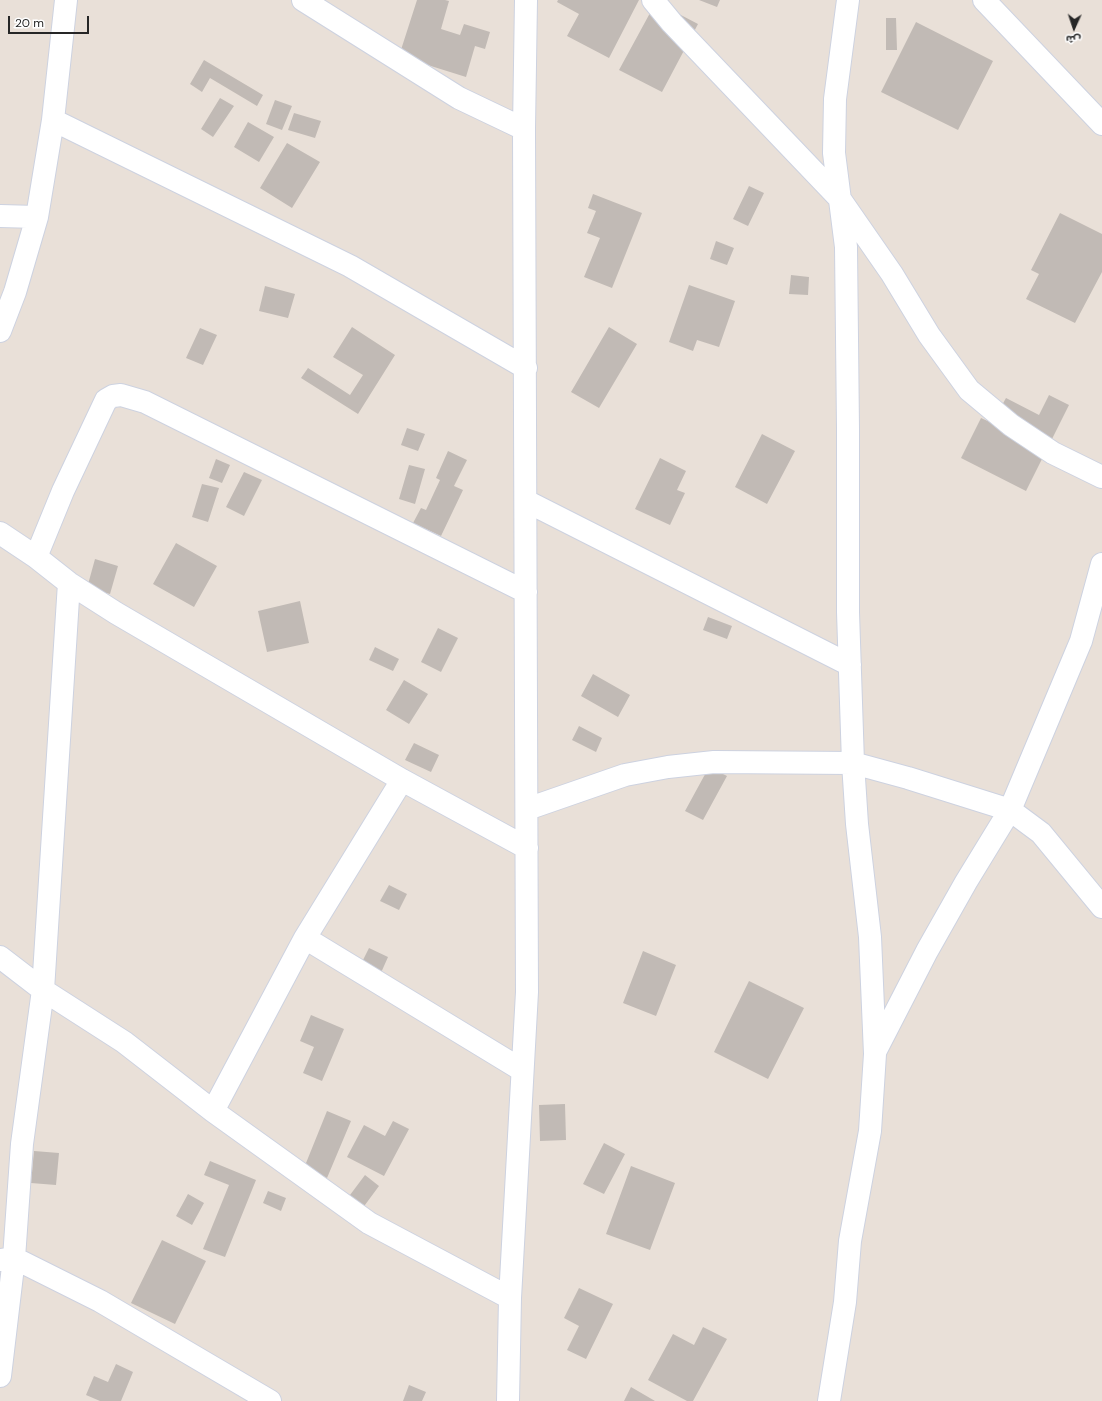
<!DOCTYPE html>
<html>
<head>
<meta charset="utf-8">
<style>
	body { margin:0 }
	#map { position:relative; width:1102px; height:1401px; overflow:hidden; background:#e9e0d8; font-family:"DM Sans","Noto Sans Arabic",sans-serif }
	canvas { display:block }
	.north { position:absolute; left:1054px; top:8px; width:40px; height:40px; -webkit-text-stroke:3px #fff; paint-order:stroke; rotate:183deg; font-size:11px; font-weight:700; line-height:16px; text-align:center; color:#262626 }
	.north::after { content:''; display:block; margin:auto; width:14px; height:18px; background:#262626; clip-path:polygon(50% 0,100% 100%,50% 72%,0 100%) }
	.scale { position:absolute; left:8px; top:16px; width:81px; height:18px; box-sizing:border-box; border:2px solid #262626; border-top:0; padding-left:5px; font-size:12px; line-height:14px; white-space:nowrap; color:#262626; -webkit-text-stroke:3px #fff; paint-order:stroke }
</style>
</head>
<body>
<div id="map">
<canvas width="1102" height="1401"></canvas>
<div class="north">ش</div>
<div class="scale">20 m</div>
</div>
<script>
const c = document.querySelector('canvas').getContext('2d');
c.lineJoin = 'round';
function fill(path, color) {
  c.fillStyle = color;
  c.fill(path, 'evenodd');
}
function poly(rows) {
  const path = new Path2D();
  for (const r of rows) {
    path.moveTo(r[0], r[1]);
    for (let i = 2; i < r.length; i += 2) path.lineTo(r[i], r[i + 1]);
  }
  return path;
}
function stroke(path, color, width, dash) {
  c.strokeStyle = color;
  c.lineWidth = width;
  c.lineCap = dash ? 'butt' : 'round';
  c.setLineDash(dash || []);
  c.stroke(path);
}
fill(poly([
	[417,0,445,0,449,1,441,29,460,35,464,24,490,32,485,49,475,46,466,77,399,56],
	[558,0,639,0,609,58,567,36,579,14,557,2],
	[699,0,720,0,717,7],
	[656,2,698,24,662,92,619,70],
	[886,18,896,18,897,50,886,50],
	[916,22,993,61,958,130,881,92],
	[204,60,263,95,257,106,210,78,202,92,190,84],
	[220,98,234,106,213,137,201,129],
	[275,100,292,106,282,130,266,124],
	[294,113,321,121,315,138,288,130],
	[248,122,274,137,259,162,234,147],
	[287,143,320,162,292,208,260,188],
	[749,186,764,193,748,226,733,219],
	[593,194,642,213,612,288,584,277,600,238,587,233,596,211,588,208],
	[1060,213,1102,234,1102,272,1075,323,1026,299,1039,274,1031,270],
	[716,241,734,248,727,265,710,259],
	[791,275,809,277,808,295,789,294],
	[689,285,735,301,719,347,697,340,693,351,669,342],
	[265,286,295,294,288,318,259,311],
	[352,327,395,355,358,414,301,378,308,368,350,395,363,375,333,357],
	[609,327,637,344,599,408,571,392],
	[200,328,217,335,203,365,186,358],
	[1049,395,1069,405,1026,491,961,458,981,418,992,423,1006,398,1039,415],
	[407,428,425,434,418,451,401,445],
	[762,434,795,451,767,504,735,487],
	[448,451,467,460,454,486,463,490,441,536,413,523,421,508,426,510,440,480,436,478],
	[660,458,686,471,677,490,685,493,670,525,635,509],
	[216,459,230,465,222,483,209,478],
	[409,465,425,469,415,504,399,499],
	[244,472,262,480,244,516,226,507],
	[202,484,219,488,208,522,192,517],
	[176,543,217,566,194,607,153,584],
	[95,559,118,566,110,594,87,588],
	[300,601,309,643,267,652,258,611],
	[708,617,732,626,727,639,703,630],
	[438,628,458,638,441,672,421,662],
	[375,647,399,659,393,671,369,660],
	[593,674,630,695,618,717,581,696],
	[404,680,428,694,409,724,386,710],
	[579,726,602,738,596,752,572,740],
	[414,743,439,755,431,772,405,760],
	[709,767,727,776,703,820,685,811],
	[389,885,407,894,399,910,380,901],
	[369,948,388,957,380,975,360,966],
	[643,951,676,965,656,1016,623,1003],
	[749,981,804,1008,768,1079,714,1052],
	[311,1015,344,1029,322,1081,303,1073,314,1047,300,1041],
	[565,1104,566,1140,540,1141,539,1105],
	[327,1111,351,1121,327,1178,304,1168],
	[393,1121,409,1129,384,1176,347,1157,364,1125,385,1136],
	[604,1143,625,1154,604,1194,583,1184],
	[34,1151,59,1153,56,1185,31,1183],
	[210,1161,256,1180,225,1257,203,1249,229,1185,204,1175],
	[631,1166,675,1183,650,1250,606,1234],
	[365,1175,379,1186,362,1209,347,1199],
	[268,1191,286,1198,281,1211,263,1203],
	[188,1194,204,1203,192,1225,176,1216],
	[162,1240,206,1261,175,1324,131,1303],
	[579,1288,613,1304,586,1359,567,1350,579,1326,564,1318],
	[703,1327,727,1339,693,1401,687,1401,648,1380,673,1334,694,1345],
	[116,1364,133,1372,121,1401,100,1401,86,1395,94,1376,108,1382],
	[409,1385,426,1392,422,1401,403,1401],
	[631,1387,655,1401,624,1401]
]), '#c1bab5');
const minor = poly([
	[303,0,459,98,524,129],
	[653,0,672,23,840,199,892,274,929,335,969,390,1011,425,1053,453,1102,477],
	[984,0,1102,124],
	[53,120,350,266,526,368],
	[0,216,37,217],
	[0,331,15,292,37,217,53,120,66,0],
	[526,501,850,665],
	[0,533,36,557,69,583,116,613,402,780,527,848],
	[36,557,63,491,106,400,113,396,121,395,145,402,526,592],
	[527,809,625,775,668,767,714,762,853,763,908,778,1010,810,1041,833,1102,907],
	[305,938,522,1070],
	[0,957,43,990,124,1042,213,1111,369,1223,510,1298],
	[875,1052,927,951,966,882,1010,810,1081,641,1102,564],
	[213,1111,305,938,402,780],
	[1,1260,14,1258,100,1301,270,1401],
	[0,1376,14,1258,22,1144,43,990,69,583],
	[508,1401,510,1298,527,992,524,129,526,0],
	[829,1401,845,1302,850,1241,870,1131,875,1054,870,937,857,824,853,763,848,612,848,429,846,247,834,153,835,99,848,0]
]);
stroke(minor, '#cdd2e0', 24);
stroke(minor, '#fff', 22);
</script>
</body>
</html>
